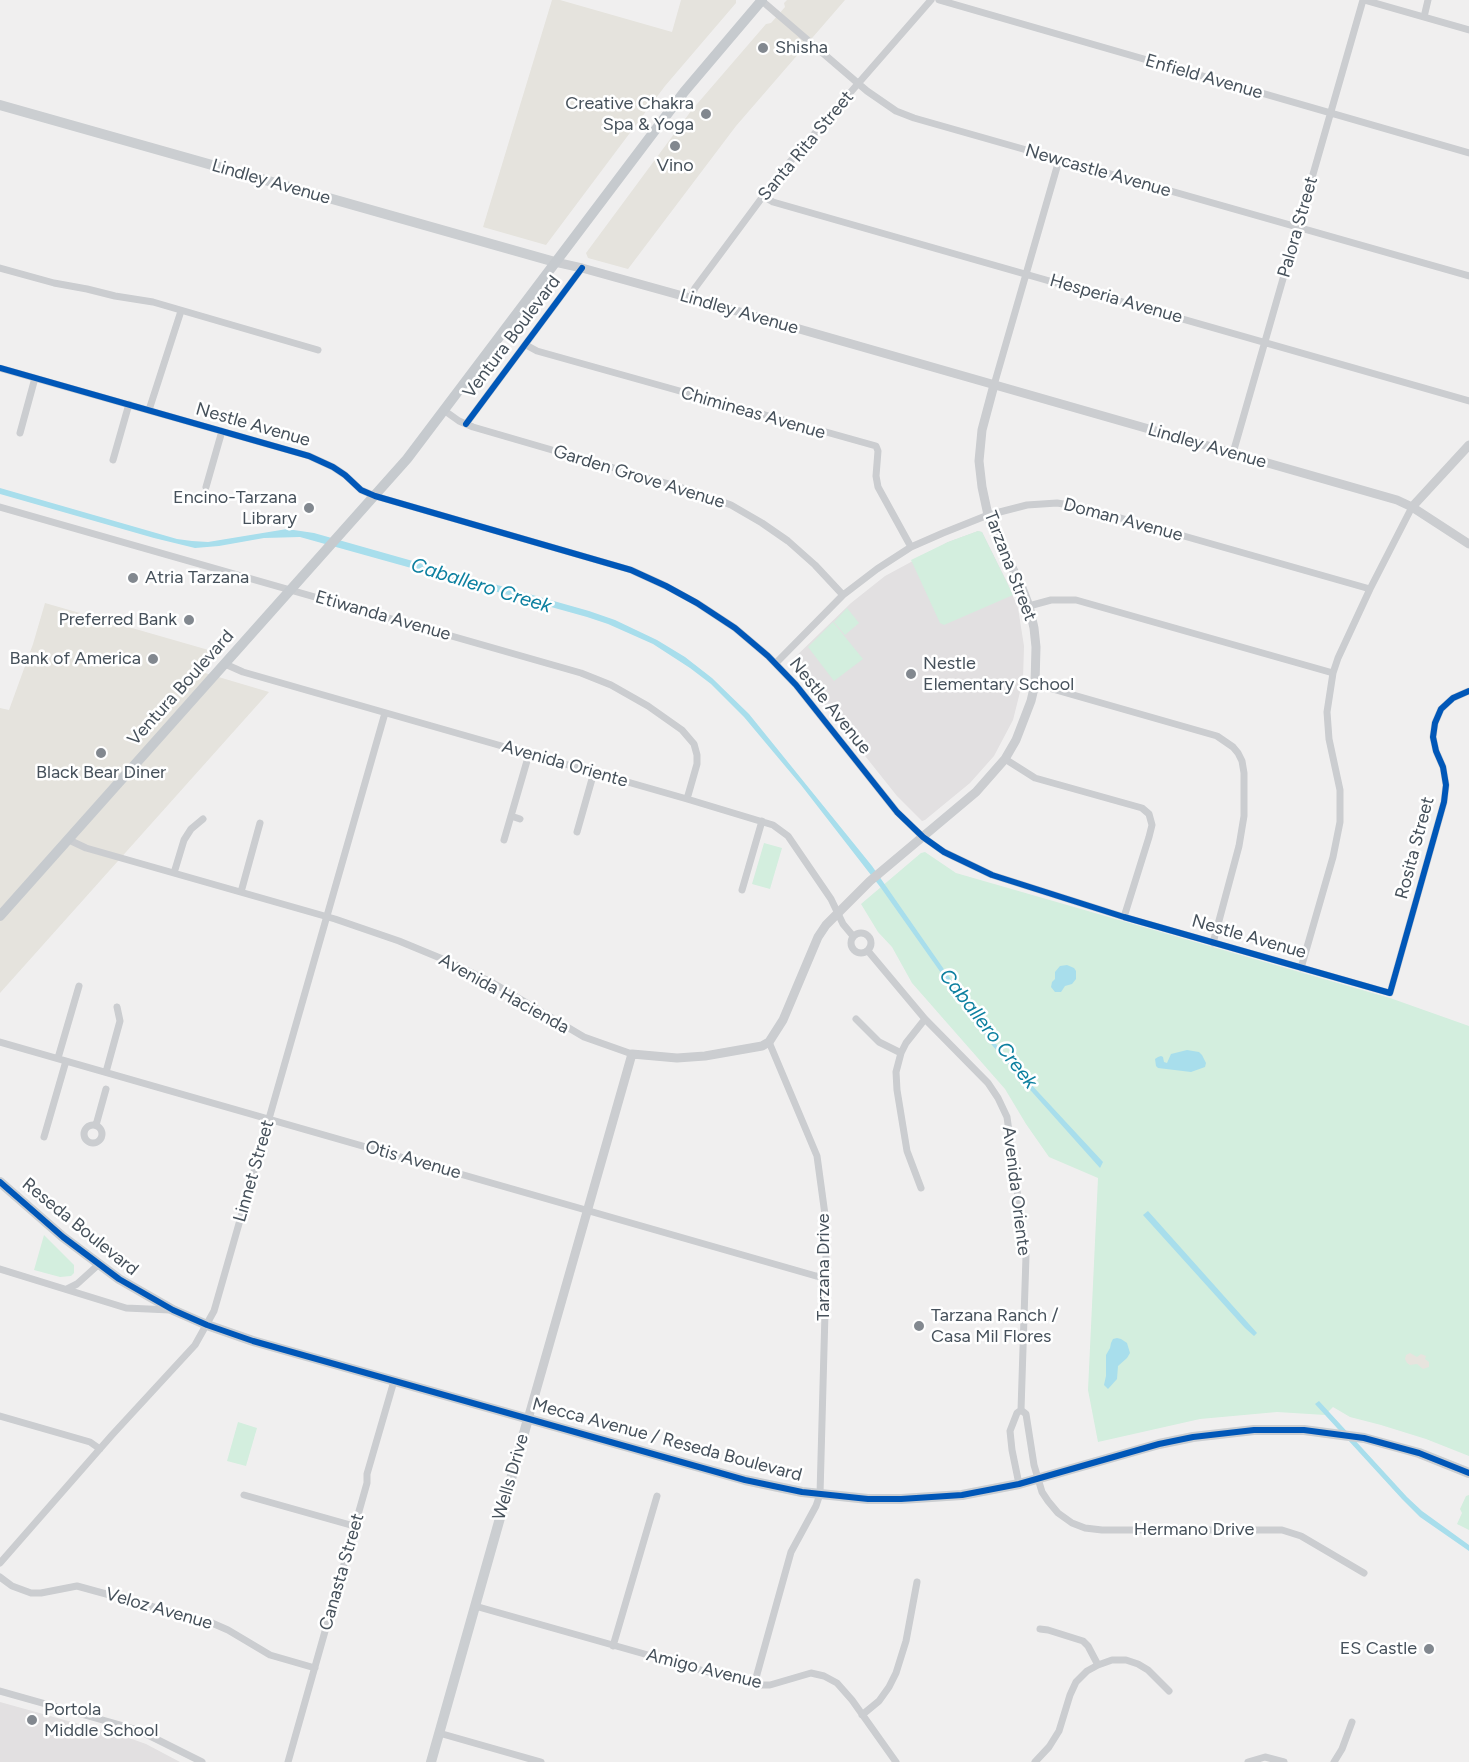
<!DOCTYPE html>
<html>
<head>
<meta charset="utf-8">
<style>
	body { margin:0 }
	canvas { display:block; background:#f0efef }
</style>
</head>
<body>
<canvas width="1469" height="1762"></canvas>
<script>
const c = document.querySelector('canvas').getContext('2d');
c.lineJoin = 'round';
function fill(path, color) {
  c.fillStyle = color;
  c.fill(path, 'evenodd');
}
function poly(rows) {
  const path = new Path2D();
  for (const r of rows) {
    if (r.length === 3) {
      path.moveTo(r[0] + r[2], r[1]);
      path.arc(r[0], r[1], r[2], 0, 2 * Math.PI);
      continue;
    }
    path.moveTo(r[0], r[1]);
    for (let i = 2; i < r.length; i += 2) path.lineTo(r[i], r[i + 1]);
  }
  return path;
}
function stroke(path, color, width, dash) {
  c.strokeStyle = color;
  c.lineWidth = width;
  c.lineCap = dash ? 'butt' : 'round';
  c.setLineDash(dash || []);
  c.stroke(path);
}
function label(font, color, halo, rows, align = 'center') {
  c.font = font + ' Figtree,sans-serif';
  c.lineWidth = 5;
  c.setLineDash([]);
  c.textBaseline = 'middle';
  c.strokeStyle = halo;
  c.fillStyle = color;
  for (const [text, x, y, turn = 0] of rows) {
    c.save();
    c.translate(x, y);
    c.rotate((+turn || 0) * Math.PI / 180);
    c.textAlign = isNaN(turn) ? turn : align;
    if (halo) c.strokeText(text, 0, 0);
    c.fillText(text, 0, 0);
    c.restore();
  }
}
fill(poly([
	[552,0,560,0,672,32,681,0,736,0,736,3,665,86,546,245,483,227],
	[787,0,845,0,736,126,628,269,588,258,586,253,691,111,766,24,771,23,785,7,784,3],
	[45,603,212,651,195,670,269,692,0,993,0,708,9,710,33,644]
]), '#e5e3dd');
fill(poly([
	[978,531,982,532,1007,582,1018,608,1024,646,1023,680,1013,720,994,756,970,783,925,820,922,821,897,796,791,663,792,660,851,603,885,576,948,542],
	[0,1702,129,1738,146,1744,180,1762,0,1762]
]), '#e2e0e1');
fill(poly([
	[978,531,982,532,1013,595,944,625,940,623,911,560,948,542],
	[847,608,859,623,845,635,834,622],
	[833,622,863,659,834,681,808,647],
	[764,843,782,848,770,889,752,884],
	[925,852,956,873,1390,998,1469,1026,1469,1456,1426,1439,1381,1425,1350,1417,1333,1407,1325,1415,1277,1412,1200,1419,1098,1442,1088,1390,1098,1178,1049,1157,1026,1124,1005,1089,912,983,892,947,878,932,861,904,921,853],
	[44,1235,74,1265,74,1273,71,1276,60,1277,34,1270],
	[238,1422,257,1428,246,1466,227,1461],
	[1469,1495,1469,1530,1457,1524,1462,1513,1460,1509,1466,1496]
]), '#d3eede');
fill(poly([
	[1410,1353,1417,1357,1421,1354,1426,1356,1425,1359,1429,1362,1429,1367,1423,1369,1417,1364,1410,1365,1407,1363,1405,1359,1406,1355]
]), '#e7e4de');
fill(poly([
	[0,488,177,539,192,541,208,542,287,529,314,533,589,611,615,620,657,640,685,657,712,678,749,714,872,866,996,1044,1018,1070,1015,1072,992,1045,881,888,801,785,744,717,711,684,690,668,653,644,608,624,587,617,300,537,264,538,219,546,195,548,154,538,0,494],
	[1067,965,1074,968,1076,971,1076,979,1072,984,1065,986,1061,992,1055,992,1051,987,1052,982,1055,979,1055,972,1060,966],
	[1187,1050,1199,1052,1202,1055,1206,1063,1205,1067,1191,1072,1158,1068,1156,1066,1155,1059,1158,1057,1161,1056,1163,1057,1164,1062,1167,1063,1171,1054],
	[1027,1080,1103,1162,1100,1168,1024,1083],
	[1148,1211,1257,1333,1254,1336,1245,1328,1143,1215],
	[1117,1338,1121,1339,1127,1343,1130,1353,1127,1358,1118,1366,1117,1379,1108,1389,1104,1385,1106,1376,1106,1355,1110,1348,1111,1343,1113,1339],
	[1319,1401,1407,1497,1422,1511,1469,1545,1469,1551,1420,1517,1402,1499,1315,1404]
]), '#a8deec');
stroke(poly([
	[1016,1071,1026,1082]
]), '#a8deec', 2);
stroke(poly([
	[761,0,867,91,896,111,914,118,1469,276],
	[939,0,1469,153],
	[1364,0,1469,30],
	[1424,17,1428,0],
	[763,196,773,202,1469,401],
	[0,268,54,283,87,289,115,296,153,302,318,350],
	[690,299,695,288,781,172,931,0],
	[526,345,537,351,876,446,878,451,876,476,878,487,911,547],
	[0,368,309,456,333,467,345,475,361,490,375,496,631,570,666,586,697,603,735,628,768,656,796,685,897,812,923,837,944,852,992,875,1124,917,1390,993,1444,802,1446,785,1443,767,1436,751,1433,737,1435,723,1441,709,1453,698,1469,691],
	[994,385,1059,160],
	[149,410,181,311],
	[445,411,459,421,473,427,693,491,731,505,762,523,788,541,815,565,843,595],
	[466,424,582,268],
	[20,433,35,378],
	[1233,453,1363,0],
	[113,460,129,404],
	[206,487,222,431],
	[0,507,581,673,611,685,648,706,682,730,694,744,697,755,697,764,687,799],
	[1029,606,1051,600,1076,600,1333,673],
	[776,663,843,595,877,569,911,547,943,533,988,515,1027,505,1057,503,1082,507,1370,589],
	[225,664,243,672,687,799,773,825,788,836,831,899,843,924,853,936],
	[1035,684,1217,736,1233,747,1238,753,1242,761,1244,773,1244,816,1239,846,1213,943],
	[1005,759,1035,778,1142,808,1149,814,1152,825,1149,837,1124,917],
	[511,816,520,819],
	[577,832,594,772],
	[69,840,86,848,335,919,399,941,445,960,493,983,584,1037,632,1054],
	[504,840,529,754],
	[174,873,184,840,191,829,203,819],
	[742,890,762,821],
	[241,892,260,823],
	[861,943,10],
	[868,951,925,1019,988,1083,998,1098,1007,1117,1026,1256,1021,1410,1017,1413,1010,1431,1012,1450,1019,1484],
	[1301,968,1333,857,1340,822,1340,790,1329,739,1327,712,1333,673,1338,658,1370,589,1412,507],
	[856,1019,879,1042,901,1053],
	[0,1042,816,1276,826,1277],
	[58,1058,79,986],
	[106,1072,120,1021,117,1007],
	[96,1125,106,1089],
	[93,1134,9],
	[44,1137,66,1061],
	[921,1188,907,1151,897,1090,896,1072,901,1053,906,1043,925,1019],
	[0,1269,126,1308,170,1310],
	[67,1289,77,1284,98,1265],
	[1021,1410,1026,1414,1034,1465,1042,1492,1048,1501,1058,1513,1072,1523,1085,1528,1102,1530,1282,1530,1301,1536,1364,1573],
	[0,1416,90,1442,100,1449],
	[244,1495,354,1526],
	[0,1563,112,1435,195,1345,214,1311,385,713],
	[0,1577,12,1586,31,1593,41,1593,77,1586,212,1623,228,1630,270,1655,315,1668],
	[475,1606,754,1685,770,1685,811,1673,824,1676,837,1683,852,1700,896,1762],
	[1040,1629,1048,1630,1083,1641,1088,1646,1098,1665],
	[613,1646,657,1496],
	[754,1685,791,1552,816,1506,820,1494,826,1277,826,1222,817,1156,769,1042],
	[0,1691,138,1730,202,1762],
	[862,1715,879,1701,889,1687,896,1673,906,1641,917,1582],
	[439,1733,541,1762],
	[288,1762,367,1483,367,1474,394,1381],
	[1035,1762,1049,1747,1059,1731,1070,1695,1076,1682,1087,1671,1098,1665,1112,1660,1126,1660,1138,1664,1148,1670,1169,1691],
	[1248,1762,1265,1757,1284,1762],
	[1334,1762,1342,1749,1352,1722]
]), '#cbcdd0', 7);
stroke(poly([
	[555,262,582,268,726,308,1397,500,1412,507,1469,544],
	[1412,507,1469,445],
	[528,1419,632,1054,677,1058,705,1056,762,1046,769,1042,783,1020,818,937,826,925,870,881,976,792,1005,759,1016,740,1031,701,1035,684,1036,647,1034,628,1029,606,1021,585,993,530,988,515,982,487,979,461,982,430,994,385]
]), '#cbcdd0', 9);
stroke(poly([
	[0,105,555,262],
	[0,1182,63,1237,119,1279,173,1310,207,1325,253,1341,745,1480,802,1492,868,1499,901,1499,962,1495,1019,1484,1159,1444,1193,1437,1254,1430,1304,1430,1364,1438,1419,1453,1469,1473],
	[431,1762,528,1419]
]), '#cbced1', 10);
stroke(poly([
	[0,916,407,459,684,92,762,0]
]), '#c6cace', 10);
stroke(poly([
	[0,368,309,456,333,467,345,475,361,490,375,496,631,570,666,586,697,603,735,628,768,656,796,685,897,812,923,837,944,852,992,875,1124,917,1390,993,1444,802,1446,785,1443,767,1436,751,1433,737,1435,723,1441,709,1453,698,1469,691],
	[466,424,582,268],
	[0,1182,63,1237,119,1279,173,1310,207,1325,253,1341,745,1480,802,1492,868,1499,901,1499,962,1495,1019,1484,1159,1444,1193,1437,1254,1430,1304,1430,1364,1438,1419,1453,1469,1473]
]), '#0057b8', 6);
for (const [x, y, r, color] of [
	[763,48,6,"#82888f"],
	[706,114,6,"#82888f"],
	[675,146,6,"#82888f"],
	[309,508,6,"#82888f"],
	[133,578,6,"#82888f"],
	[189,620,6,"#82888f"],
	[153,659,6,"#82888f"],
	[911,674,6,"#82888f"],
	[101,753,6,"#82888f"],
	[919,1326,6,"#82888f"],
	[1429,1649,6,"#82888f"],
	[32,1720,6,"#82888f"]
]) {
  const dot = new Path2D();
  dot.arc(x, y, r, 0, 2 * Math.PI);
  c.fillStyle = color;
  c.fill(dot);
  stroke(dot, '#fff', 2);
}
label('18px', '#46515b', '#fff', [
	["Shisha",775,48],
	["Creative Chakra",694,104,"right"],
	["Spa & Yoga",694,125,"right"],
	["Vino",675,166,"center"],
	["Encino-Tarzana",297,498,"right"],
	["Library",297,519,"right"],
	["Atria Tarzana",145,578],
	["Preferred Bank",177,620,"right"],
	["Bank of America",141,659,"right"],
	["Nestle",923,664],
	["Elementary School",923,685],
	["Black Bear Diner",101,773,"center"],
	["Tarzana Ranch /",931,1316],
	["Casa Mil Flores",931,1337],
	["ES Castle",1417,1649,"right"],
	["Portola",44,1710],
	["Middle School",44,1731]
], 'left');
label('18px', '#46515b', '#fff', [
	["Enfield Avenue",1204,77,16],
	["Santa Rita Street",806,146,-50],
	["Newcastle Avenue",1098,171,16],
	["Lindley Avenue",271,182,16],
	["Palora Street",1298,227,-74],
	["Hesperia Avenue",1116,299,16],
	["Lindley Avenue",739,312,16],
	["Ventura Boulevard",512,337,-53],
	["Chimineas Avenue",753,413,16],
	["Nestle Avenue",253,425,16],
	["Lindley Avenue",1207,446,16],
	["Garden Grove Avenue",639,477,17],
	["Doman Avenue",1123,520,15],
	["Tarzana Street",1010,566,69],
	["Etiwanda Avenue",383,616,16],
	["Ventura Boulevard",181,688,-48],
	["Nestle Avenue",830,706,51],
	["Avenida Oriente",565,764,16],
	["Rosita Street",1415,848,-75],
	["Nestle Avenue",1249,937,16],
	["Avenida Hacienda",504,994,29],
	["Otis Avenue",413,1160,16],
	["Linnet Street",254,1171,-74],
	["Avenida Oriente",1016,1191,83],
	["Reseda Boulevard",80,1227,39],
	["Tarzana Drive",824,1267,-90],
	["Mecca Avenue / Reseda Boulevard",667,1440,15],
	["Wells Drive",511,1477,-74],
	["Hermano Drive",1194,1530],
	["Canasta Street",342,1572,-74],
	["Veloz Avenue",159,1609,16],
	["Amigo Avenue",704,1669,14]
]);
label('italic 20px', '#0d80a0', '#fff', [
	["Caballero Creek",481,586,17],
	["Caballero Creek",988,1029,52]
]);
</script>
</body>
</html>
